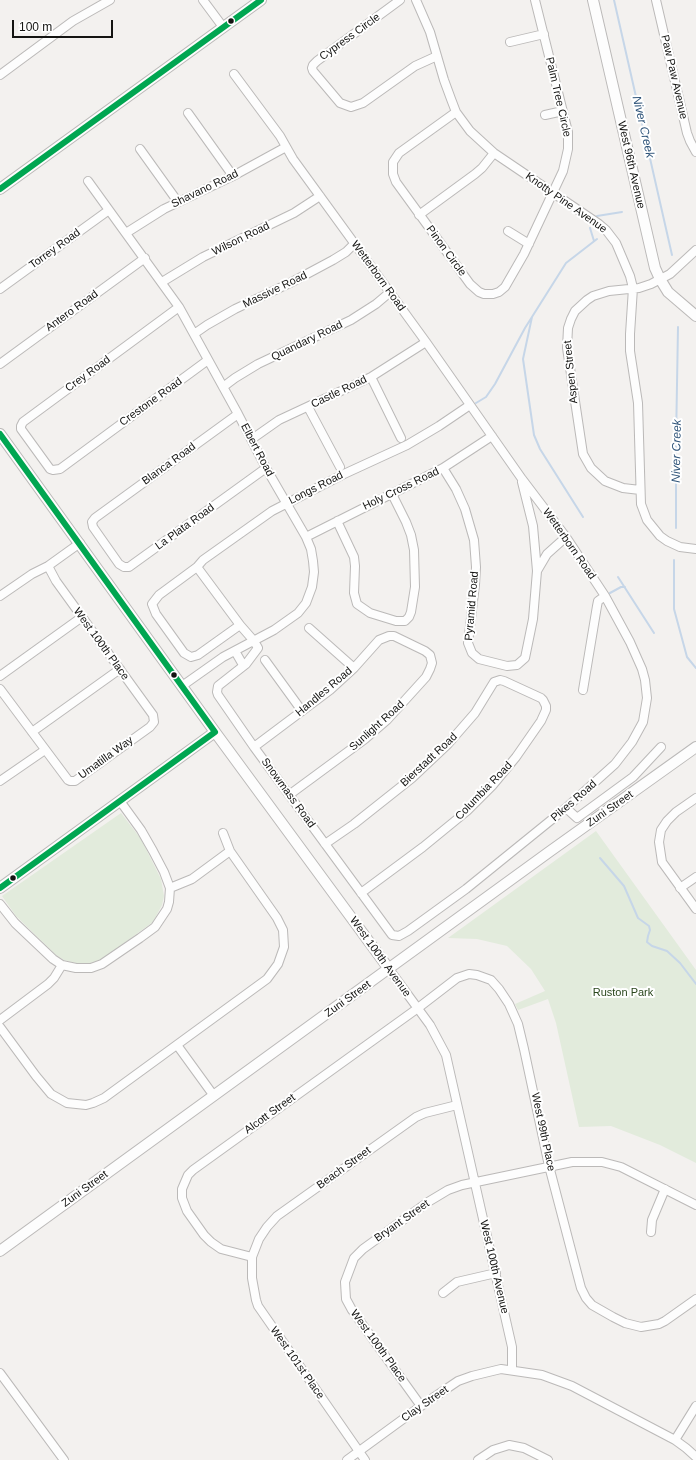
<!DOCTYPE html>
<html>
<head>
<meta charset="utf-8">
<style>
	body { margin:0 }
	#map { position:relative; width:696px; height:1460px; overflow:hidden; background:#f3f1ef; font-family:Arial,sans-serif }
	canvas { display:block }
	.scale { position:absolute; left:12px; top:20px; width:101px; height:18px; box-sizing:border-box; border:2px solid #141412; border-top:0; padding-left:5px; font-size:12px; line-height:14px; white-space:nowrap; color:#141412; -webkit-text-stroke:3px #fff; paint-order:stroke }
</style>
</head>
<body>
<div id="map">
<canvas width="696" height="1460"></canvas>
<div class="scale">100 m</div>
</div>
<script>
const c = document.querySelector('canvas').getContext('2d');
c.lineJoin = 'round';
function fill(path, color) {
  c.fillStyle = color;
  c.fill(path, 'evenodd');
}
function poly(rows) {
  const path = new Path2D();
  for (const r of rows) {
    path.moveTo(r[0], r[1]);
    for (let i = 2; i < r.length; i += 2) path.lineTo(r[i], r[i + 1]);
  }
  return path;
}
function stroke(path, color, width, dash) {
  c.strokeStyle = color;
  c.lineWidth = width;
  c.lineCap = dash ? 'butt' : 'round';
  c.setLineDash(dash || []);
  c.stroke(path);
}
function label(font, color, halo, rows, align = 'center') {
  c.font = font + ' Arial,sans-serif';
  c.lineWidth = 4;
  c.setLineDash([]);
  c.textBaseline = 'middle';
  c.strokeStyle = halo;
  c.fillStyle = color;
  for (const [text, x, y, turn = 0] of rows) {
    c.save();
    c.translate(x, y);
    c.rotate((+turn || 0) * Math.PI / 180);
    c.textAlign = isNaN(turn) ? turn : align;
    if (halo) c.strokeText(text, 0, 0);
    c.fillText(text, 0, 0);
    c.restore();
  }
}
fill(poly([
	[121,813,141,839,161,879,164,896,162,905,153,922,101,960,83,965,64,960,56,955,16,916,2,896],
	[596,831,696,970,696,1163,660,1145,611,1126,579,1127,556,1023,548,999,518,1010,515,1004,545,991,531,969,507,946,477,939,448,938]
]), '#e2ebdc');
stroke(poly([
	[614,0,672,255],
	[597,216,622,212],
	[590,228,594,241],
	[532,317,523,359,534,435,540,449,583,517],
	[476,403,486,397,495,384,525,328,566,263,597,239],
	[676,528,676,442,678,327],
	[674,560,674,609,687,657,696,668],
	[618,577,654,633],
	[610,593,621,587,625,587],
	[600,858,624,886,638,918,649,926,650,930,648,936,647,942,652,946,667,951,680,963,696,984]
]), '#c6d6e8', 2);
const minor = poly([
	[203,0,223,27],
	[400,0,317,61,313,65,312,68,313,71,340,103,351,107,363,103,415,66,437,56],
	[416,0,430,32,444,80,451,99,456,112,470,131,494,153,599,224,606,230,616,243,630,276,633,288,630,334,630,351,638,403,641,504,647,520,660,536,667,541,680,547,696,549],
	[656,0,687,133,690,141,696,152],
	[510,42,544,34],
	[0,75,73,21,110,0],
	[456,112,399,153,393,162,393,174,396,182,470,284,479,292,484,294,493,294,499,292,505,287,524,254,563,171,568,149,568,132,535,0],
	[188,113,233,176],
	[545,115,563,111],
	[140,149,178,202],
	[88,181,179,307,238,414,266,468,306,537,311,549,313,561,314,572,312,587,306,603,298,613,274,630,223,657,182,686],
	[419,215,475,174,482,168,494,153],
	[508,231,529,244],
	[126,233,164,209,233,176,286,147],
	[162,282,203,257,294,213,320,196],
	[0,289,109,210],
	[179,307,23,422,21,426,21,429,50,469,53,470,60,469,208,360],
	[194,334,207,325,235,309,290,283,333,260,346,252,354,244],
	[0,364,145,258],
	[371,377,401,438],
	[223,387,235,378,258,364,351,320,376,304,389,293],
	[308,407,340,467],
	[238,414,95,518,92,522,93,527,119,564,124,567,129,567,266,468],
	[252,439,279,420,371,377,426,342],
	[443,468,456,489,465,509,474,540,476,567,475,585,468,643,472,653,479,659,507,666,517,665,525,658,533,619,537,571,547,554,566,537],
	[522,482,533,526,537,571],
	[640,490,623,488,605,481,591,468,583,454,567,348,568,328,571,319,575,311,587,300,593,296,609,291,639,288,651,284,670,274,696,250],
	[337,521,354,557,355,566,354,593,357,604,370,613,396,621,405,621,409,617,411,612,415,587,414,550,411,535,406,522,392,494],
	[306,537,443,468,492,436],
	[197,567,240,625,254,641,258,648,246,664,218,686,217,692,218,695,254,747,392,935,399,936,408,931,466,889,566,808,615,764,632,742,643,722,647,698,645,680,642,669,630,642,605,596,566,537,522,479,426,342,293,159,280,136,234,74],
	[0,596,32,574,48,566,80,543],
	[240,625,198,655,191,657,184,653,156,614,152,604,159,595,197,567,203,560,272,511,344,474,407,445,439,426,470,405],
	[309,628,354,668],
	[235,651,243,665],
	[265,660,302,711],
	[0,676,82,617],
	[0,689,68,780,70,781,75,781,150,727,154,722,153,715,82,617,56,581,48,566],
	[583,690,597,606,598,601,605,596],
	[32,732,120,669],
	[254,747,330,690,354,668,379,640,389,636,394,636,425,651,430,655,432,663,430,669,426,677,387,720,365,739,289,795],
	[0,781,45,750],
	[696,798,676,812,667,821,661,830,659,842,662,862,696,909],
	[566,808,577,818,633,777,661,747],
	[325,844,354,824,412,778,448,744,475,713,494,682,500,680,504,681,541,698,543,700,546,706,546,710,541,721,516,757,492,786,467,811,423,847,361,893],
	[170,888,192,879,230,851],
	[680,888,696,877],
	[0,904,15,923,53,959,62,965,76,968,91,968,102,964,140,938,155,927,167,909,169,902,170,888,164,872,153,851,141,830,120,801],
	[389,969,430,1025,446,1055,507,1325,512,1347,512,1370],
	[0,1020,48,984,54,978,62,965],
	[0,1027,36,1076,51,1094,67,1103,86,1105,93,1103,104,1098,267,979,278,964,284,947,283,930,277,918,230,851,223,833],
	[177,1045,214,1096],
	[651,1232,652,1220,665,1189],
	[252,1257,221,1249,211,1242,204,1235,187,1211,182,1198,182,1189,188,1175,193,1170,418,1008,457,978,469,974,477,975,491,980,499,989,509,1004,518,1024,524,1049,549,1166,581,1288,586,1298,592,1305,613,1317,625,1323,641,1327,659,1324,665,1321,696,1299],
	[443,1293,457,1282,496,1273],
	[0,1373,64,1460],
	[421,1406,352,1310,346,1299,345,1282,354,1258,363,1249,428,1202,448,1190,462,1185,572,1162,602,1162,621,1167,696,1205],
	[675,1440,696,1406],
	[347,1460,421,1406,458,1381,472,1376,501,1369,542,1375,572,1386,675,1440,686,1448,696,1457],
	[365,1460,258,1306,256,1300,252,1278,252,1257,259,1239,267,1227,277,1216,416,1117,425,1113,457,1105],
	[478,1460,493,1450,509,1445,524,1448,548,1460]
]);
const tertiary = poly([
	[593,0,655,268,660,279,668,292,696,316],
	[0,189,261,0],
	[0,434,215,732,389,969],
	[0,888,215,732],
	[0,1251,549,852,696,747]
]);
stroke(minor, '#bbb9b8', 10);
stroke(tertiary, '#bbb9b8', 12);
stroke(minor, '#fdfdfd', 8);
stroke(tertiary, '#fdfdfd', 10);
stroke(poly([
	[0,189,261,0],
	[0,434,215,732],
	[0,888,215,732]
]), '#00a651', 6);
for (const [x, y, r, color] of [
	[231,21,3.5,"#141412"],
	[174,675,3.5,"#141412"],
	[13,878,3.5,"#141412"]
]) {
  const dot = new Path2D();
  dot.arc(x, y, r, 0, 2 * Math.PI);
  c.fillStyle = color;
  c.fill(dot);
  stroke(dot, '#fff', 1.5);
}
label('11px', '#141412', '#fff', [
	["Cypress Circle",350,37,-36],
	["Paw Paw Avenue",674,77,77],
	["Palm Tree Circle",558,97,77],
	["West 96th Avenue",631,165,77],
	["Shavano Road",205,189,-26],
	["Knotty Pine Avenue",566,203,35],
	["Wilson Road",241,239,-26],
	["Torrey Road",55,249,-36],
	["Pinon Circle",446,251,54],
	["Wetterborn Road",378,276,54],
	["Massive Road",275,290,-26],
	["Antero Road",72,311,-36],
	["Quandary Road",307,341,-26],
	["Aspen Street",571,372,-96],
	["Crey Road",88,374,-36],
	["Castle Road",339,392,-26],
	["Crestone Road",151,402,-36],
	["Elbert Road",257,450,62],
	["Blanca Road",169,464,-36],
	["Longs Road",316,488,-27],
	["Holy Cross Road",401,489,-26],
	["La Plata Road",185,527,-36],
	["Wetterborn Road",569,544,55],
	["Pyramid Road",472,606,-85],
	["West 100th Place",101,644,54],
	["Handles Road",324,692,-40],
	["Sunlight Road",377,726,-42],
	["Umatilla Way",106,758,-36],
	["Bierstadt Road",429,760,-43],
	["Columbia Road",484,791,-46],
	["Snowmass Road",288,793,54],
	["Pikes Road",574,801,-41],
	["Zuni Street",610,809,-35],
	["West 100th Avenue",380,957,54],
	["Zuni Street",348,999,-36],
	["Alcott Street",270,1114,-36],
	["West 99th Place",543,1132,78],
	["Beach Street",344,1168,-36],
	["Zuni Street",85,1189,-36],
	["Bryant Street",402,1221,-35],
	["West 100th Avenue",494,1267,77],
	["West 100th Place",378,1346,54],
	["West 101st Place",297,1363,55],
	["Clay Street",425,1404,-35]
]);
label('11px', '#29461c', '#fff', [
	["Ruston Park",623,993]
]);
label('italic 12px', '#2f5479', '#fff', [
	["Niver Creek",643,127,77],
	["Niver Creek",677,451,-89]
]);
</script>
</body>
</html>
